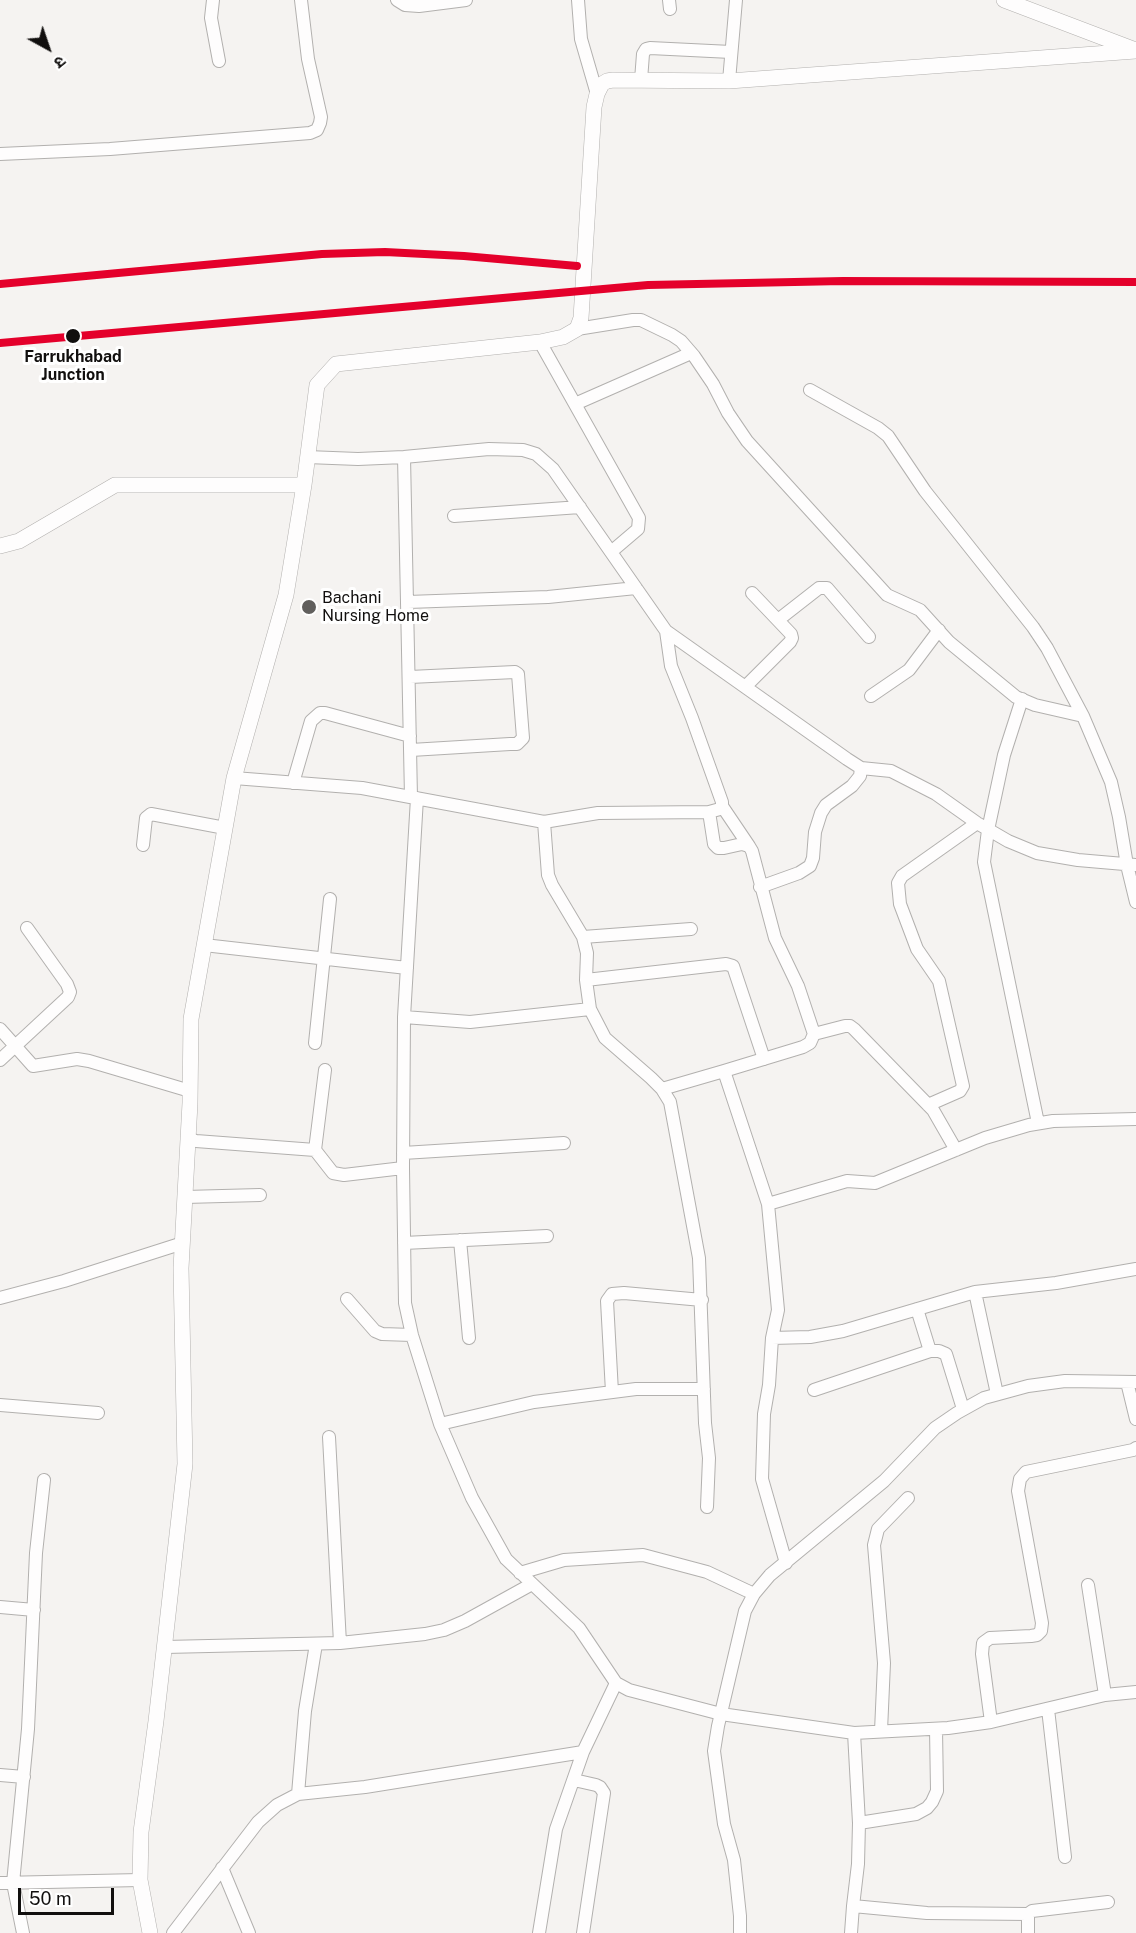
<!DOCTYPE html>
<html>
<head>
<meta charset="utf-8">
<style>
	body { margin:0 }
	#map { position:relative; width:1136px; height:1933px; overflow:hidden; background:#f5f3f1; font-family:"Public Sans","Noto Sans Devanagari",sans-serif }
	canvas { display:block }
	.north { position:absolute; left:18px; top:18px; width:60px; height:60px; -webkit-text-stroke:4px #fff; paint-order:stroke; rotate:140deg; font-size:16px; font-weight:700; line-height:24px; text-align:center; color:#110f0e }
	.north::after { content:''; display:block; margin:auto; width:21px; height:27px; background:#110f0e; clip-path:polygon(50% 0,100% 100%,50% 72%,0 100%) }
	.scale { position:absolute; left:18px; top:1888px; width:96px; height:27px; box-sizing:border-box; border:3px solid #110f0e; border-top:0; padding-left:8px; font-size:18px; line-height:21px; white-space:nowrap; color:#110f0e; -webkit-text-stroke:4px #fff; paint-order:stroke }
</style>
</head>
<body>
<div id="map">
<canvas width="1136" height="1933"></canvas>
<div class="north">उ</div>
<div class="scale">50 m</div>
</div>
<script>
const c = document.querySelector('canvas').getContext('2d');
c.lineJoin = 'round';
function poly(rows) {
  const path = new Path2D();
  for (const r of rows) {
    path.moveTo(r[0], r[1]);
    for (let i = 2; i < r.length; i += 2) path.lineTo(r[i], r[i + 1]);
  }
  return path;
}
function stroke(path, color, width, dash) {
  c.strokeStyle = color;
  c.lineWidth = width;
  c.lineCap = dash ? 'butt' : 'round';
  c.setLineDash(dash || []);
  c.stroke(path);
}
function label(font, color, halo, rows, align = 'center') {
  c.font = font + ' "Public Sans",sans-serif';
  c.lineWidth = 6;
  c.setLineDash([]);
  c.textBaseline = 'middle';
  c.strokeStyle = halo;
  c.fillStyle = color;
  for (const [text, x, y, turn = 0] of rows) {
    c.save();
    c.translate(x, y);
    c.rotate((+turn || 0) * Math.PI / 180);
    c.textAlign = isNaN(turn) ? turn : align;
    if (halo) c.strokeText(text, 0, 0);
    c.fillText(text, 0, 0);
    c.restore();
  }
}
const minor = poly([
	[213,0,211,18,219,61],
	[397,0,405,5,419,6,466,0],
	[578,0,581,39,597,94],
	[669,0,670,9],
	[641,80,643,54,646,49,650,48,731,52],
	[729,81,736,0],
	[0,154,110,149,310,133,317,130,320,123,321,117,308,59,301,0],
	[577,329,633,320,641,320,672,335,681,341,694,356,713,384,728,413,747,441,887,595,920,610,949,642,1016,697,1035,705,1083,716],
	[540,342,639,518,638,529,611,552],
	[810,390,878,428,888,436,925,491,1033,627,1047,648,1083,716,1111,782,1119,817,1127,865,1136,902],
	[575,404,691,353],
	[307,457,358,459,404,457,489,449,523,450,536,454,553,469,666,631,847,759,861,768,891,771,936,794,977,823,1008,841,1037,853,1078,860,1136,865],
	[404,457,411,797],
	[454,516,580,507],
	[408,602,548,597,636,588],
	[778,620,819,588,827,588,869,637],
	[410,677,515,672,518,674,523,738,517,744,510,744,411,750],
	[745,687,790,642,792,638,791,634,752,593],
	[871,696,909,670,939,630],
	[1022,699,1004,755,988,830,984,862,1038,1123],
	[234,778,362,788,544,822,598,813,709,812,720,809,722,806,722,802,692,718,671,666,666,631],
	[293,783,311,721,320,713,325,713,410,736],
	[417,798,404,1017,403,1168,405,1303,412,1335,440,1424,472,1498,506,1559,579,1628,616,1683,629,1690,721,1714,854,1733,948,1728,991,1722,1105,1695,1136,1692],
	[722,806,749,846],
	[544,822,548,875,552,885,583,937,587,953,586,980,590,1009,605,1038,651,1078,662,1089,670,1102,699,1258,705,1423,709,1458,707,1507],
	[143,845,146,818,151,814,225,828],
	[760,887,799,873,810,866,813,858,815,832,821,813,826,805,852,786,860,776,861,768],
	[583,937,691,929],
	[204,945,407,968],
	[586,980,726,964,733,966,764,1059],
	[404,1017,470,1022,590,1009],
	[0,1029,33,1066,77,1059,89,1061,190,1091],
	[814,1034,845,1026,850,1026,854,1029,933,1110,956,1150],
	[315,1043,330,899],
	[0,1060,68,997,70,992,67,984,27,928],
	[724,1071,768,1204,778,1310,772,1338,769,1385,764,1414,762,1479,786,1563],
	[662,1089,724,1071,803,1047,810,1043,814,1034,798,986,775,938,752,851,749,846,742,844,724,848,718,848,714,844,709,812],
	[928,1105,960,1091,963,1086,939,981,917,949,900,904,898,883,902,876,977,823],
	[188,1138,196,1141,315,1150,333,1173,344,1175,403,1168],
	[315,1150,325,1070],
	[403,1153,564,1143],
	[185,1197,260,1195],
	[768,1204,847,1181,875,1183,985,1138,1029,1125,1053,1121,1136,1119],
	[460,1240,469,1338],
	[404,1243,547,1236],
	[0,1298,64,1281,183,1243],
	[347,1299,375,1331,382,1334,412,1335],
	[917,1309,930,1351],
	[772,1338,810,1337,843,1331,975,1292],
	[1127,1382,1136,1419],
	[814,1390,930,1351,939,1351,946,1354,963,1409],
	[612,1392,607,1301,612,1294,624,1293,702,1300],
	[997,1394,975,1292,1056,1283,1136,1269],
	[0,1405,98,1413],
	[440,1424,534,1402,636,1389,704,1389],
	[329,1437,340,1643],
	[520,1573,564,1560,643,1555,707,1572,754,1594],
	[1088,1585,1105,1695],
	[0,1607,34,1610],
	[165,1647,340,1643,425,1634,444,1630,465,1621,532,1584],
	[1048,1709,1065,1857],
	[991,1722,982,1654,983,1643,990,1638,1031,1636,1037,1635,1041,1631,1042,1623,1018,1491,1020,1479,1026,1472,1133,1450,1136,1448],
	[881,1731,884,1663,874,1545,878,1529,908,1498],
	[0,1775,24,1777],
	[574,1780,596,1785,600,1787,604,1793,583,1933],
	[298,1794,305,1711,316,1644],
	[859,1823,916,1814,927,1808,932,1802,937,1791,936,1729],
	[222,1868,249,1933],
	[0,1883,140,1880],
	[853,1906,927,1913,1028,1914],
	[23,1933,13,1883,28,1729,36,1553,44,1480],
	[173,1933,258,1822,277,1805,298,1794,365,1787,583,1752],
	[539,1933,556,1829,583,1752,616,1683],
	[740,1933,740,1916,734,1860,724,1824,714,1751,718,1726,745,1611,754,1594,770,1575,884,1481,935,1428,957,1413,984,1398,1028,1386,1065,1381,1136,1382],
	[851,1933,853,1906,858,1864,859,1823,854,1733],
	[1028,1933,1028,1914,1032,1911,1108,1902]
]);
const tertiary = poly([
	[1004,0,1133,49],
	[0,546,19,541,115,485,304,485],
	[150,1933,140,1880,141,1832,156,1721,185,1464,181,1268,190,1103,191,1019,234,778,286,595,304,485,317,385,336,364,540,342,563,337,577,329,581,318,594,107,597,94,602,84,607,81,613,80,729,81,1136,51]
]);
stroke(minor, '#b2b0ae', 14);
stroke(tertiary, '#b2b0ae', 16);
stroke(minor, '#fefdfd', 12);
stroke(tertiary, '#fefdfd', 15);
stroke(poly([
	[0,284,322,254,385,252,464,256,577,266],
	[0,343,648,285,843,281,1136,282]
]), '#e4002b', 8);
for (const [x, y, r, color] of [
	[73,336,8,"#110f0e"],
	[309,607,8,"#615f5d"]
]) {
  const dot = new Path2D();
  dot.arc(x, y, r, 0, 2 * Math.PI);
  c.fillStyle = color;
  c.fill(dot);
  stroke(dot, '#fff', 2);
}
label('bold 16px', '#110f0e', '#fff', [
	["Farrukhabad",73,357],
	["Junction",73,375]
]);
label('16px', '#110f0e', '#fff', [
	["Bachani",322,598],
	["Nursing Home",322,616]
], 'left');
</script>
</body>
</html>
